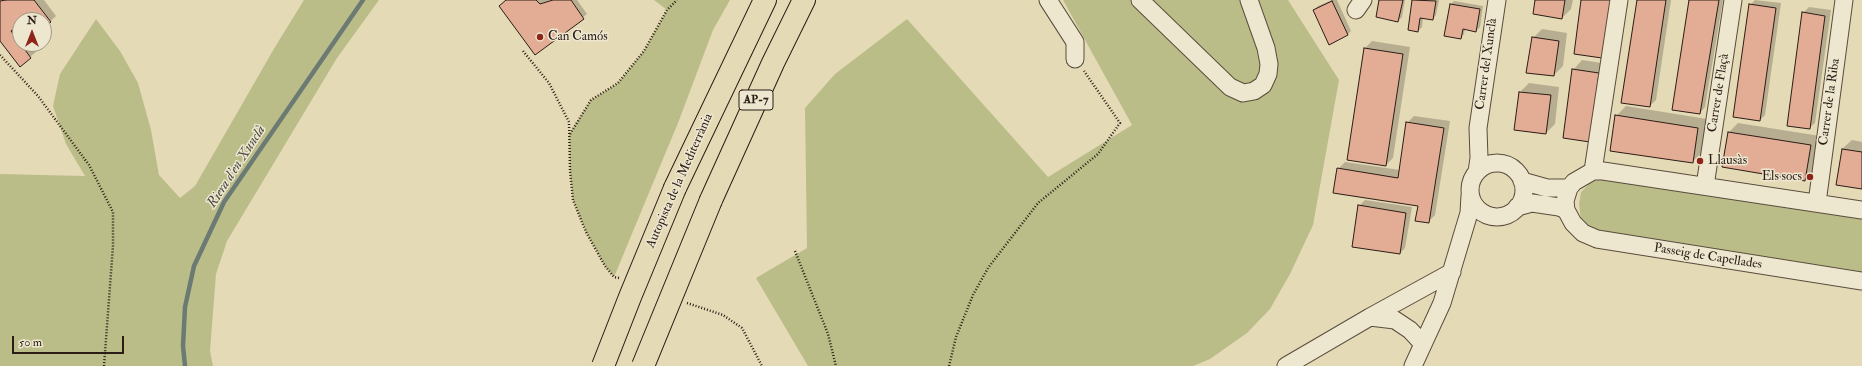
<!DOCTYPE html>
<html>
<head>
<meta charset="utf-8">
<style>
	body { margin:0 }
	#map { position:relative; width:1862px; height:366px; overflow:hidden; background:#e5dab6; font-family:"IM FELL Double Pica",serif }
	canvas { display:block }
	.north { position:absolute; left:12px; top:12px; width:40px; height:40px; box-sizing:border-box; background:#eee7d0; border:1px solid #a09685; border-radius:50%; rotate:0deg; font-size:11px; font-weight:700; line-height:16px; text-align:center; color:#2b1c15 }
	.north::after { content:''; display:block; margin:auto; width:14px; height:18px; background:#8f2418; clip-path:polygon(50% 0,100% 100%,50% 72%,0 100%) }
	.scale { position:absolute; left:12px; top:336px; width:112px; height:18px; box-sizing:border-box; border:2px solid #2b1c15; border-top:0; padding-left:5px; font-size:12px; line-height:14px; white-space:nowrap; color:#2b1c15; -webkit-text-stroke:3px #eee7d0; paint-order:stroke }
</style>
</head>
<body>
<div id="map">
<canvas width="1862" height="366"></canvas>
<div class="north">N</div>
<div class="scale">50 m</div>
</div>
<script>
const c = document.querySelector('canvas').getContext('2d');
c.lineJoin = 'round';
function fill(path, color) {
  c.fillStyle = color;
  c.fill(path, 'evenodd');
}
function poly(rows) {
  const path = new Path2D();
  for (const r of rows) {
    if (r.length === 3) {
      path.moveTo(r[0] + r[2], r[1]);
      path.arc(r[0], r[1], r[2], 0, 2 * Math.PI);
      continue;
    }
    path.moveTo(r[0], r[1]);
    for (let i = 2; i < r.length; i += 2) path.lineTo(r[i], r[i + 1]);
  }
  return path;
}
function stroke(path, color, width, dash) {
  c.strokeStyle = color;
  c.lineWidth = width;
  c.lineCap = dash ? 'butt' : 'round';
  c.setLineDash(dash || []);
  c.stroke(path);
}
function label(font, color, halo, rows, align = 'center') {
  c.font = font + ' "IM FELL Double Pica",serif';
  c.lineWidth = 3;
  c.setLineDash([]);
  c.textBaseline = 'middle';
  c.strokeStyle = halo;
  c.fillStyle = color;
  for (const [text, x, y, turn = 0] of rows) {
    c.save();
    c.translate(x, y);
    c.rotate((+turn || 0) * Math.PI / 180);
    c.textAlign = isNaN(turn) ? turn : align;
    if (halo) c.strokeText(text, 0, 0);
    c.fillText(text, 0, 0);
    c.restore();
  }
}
fill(poly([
	[304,0,379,0,337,58,227,241,216,274,210,351,213,366,0,366,0,174,85,176,66,144,53,106,60,74,96,19,120,51,138,83,151,130,159,175,180,198,195,186,275,47],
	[654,0,730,0,713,30,678,123,614,277,605,266,586,232,573,200,570,171,569,134,591,100,618,83,644,51,667,10],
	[1063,0,1288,0,1339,80,1313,225,1290,274,1270,309,1247,333,1210,359,1193,366,808,366,756,278,807,248,805,108,835,74,907,19,1048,177,1132,125],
	[1605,178,1862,216,1862,275,1590,231,1581,220,1579,204,1581,192,1591,182]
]), '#bbbd89');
fill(poly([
	[0,0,44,0,56,16,44,27,44,20,20,20,20,23,16,26,20,31,20,44,30,44,36,52,20,65,0,40],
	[507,0,577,0,587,14,535,54],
	[1332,0,1337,0,1351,31,1347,35,1314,10,1318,6],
	[1380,0,1405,0,1402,17,1398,21],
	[1413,0,1439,0,1436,15,1433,19,1423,17,1422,27,1418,31,1409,30],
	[1536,0,1573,0,1571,9,1562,18],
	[1638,0,1671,0,1656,100,1650,106],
	[1690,0,1723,0,1705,107,1700,113],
	[1755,0,1781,3,1765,115,1760,120,1750,5],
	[1454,1,1483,6,1480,27,1476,31,1465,29,1464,34,1461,38,1450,5],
	[1809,7,1831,10,1815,123,1809,128,1803,13],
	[1542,29,1567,33,1563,66,1554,75,1533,38],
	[1372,41,1410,47,1393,158,1386,165,1365,48],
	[1582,60,1608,64,1599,132,1573,70],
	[1529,83,1559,87,1555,124,1546,133,1520,92],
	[1626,106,1707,119,1702,153,1692,162,1616,116],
	[1414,116,1450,121,1435,215,1428,222,1419,205,1338,169,1345,162,1400,170,1407,123],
	[1738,123,1820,136,1814,170,1805,179,1729,132],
	[1852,140,1862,142,1862,188,1842,149],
	[1365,200,1412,207,1405,248,1400,253,1359,206]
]), '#0003');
stroke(poly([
	[185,366,183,346,185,307,194,266,224,202,363,0]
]), '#6b7b73', 4.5);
const building = poly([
	[6,0,34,0,51,22,44,28,44,20,20,20,20,24,11,31,31,58,20,67,0,41,0,1,6,0],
	[506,0,536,0,540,4,553,0,571,0,584,19,535,55,499,6,506,0],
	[1379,0,1403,0,1398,22,1376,17,1379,0],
	[1412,0,1436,1,1433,20,1420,18,1418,32,1408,30,1412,0],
	[1535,0,1565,0,1562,19,1533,14,1535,0],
	[1581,0,1611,0,1602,58,1574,54,1581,0],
	[1637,0,1666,0,1650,107,1621,103,1637,0],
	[1689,0,1719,0,1700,114,1672,110,1689,0],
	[1332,1,1348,35,1329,45,1313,10,1332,1],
	[1450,4,1480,9,1476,32,1463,29,1461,39,1444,36,1450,4],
	[1749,4,1776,8,1760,121,1733,117,1749,4],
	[1802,12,1825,16,1810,129,1787,126,1802,12],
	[1532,37,1559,41,1554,76,1526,73,1532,37],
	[1364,48,1403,54,1386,166,1347,160,1364,48],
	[1572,69,1599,73,1590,142,1563,138,1572,69],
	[1519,92,1551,95,1546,134,1514,130,1519,92],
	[1615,115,1698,128,1693,163,1610,151,1615,115],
	[1406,122,1444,128,1429,223,1415,221,1418,206,1333,193,1337,168,1398,178,1406,122],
	[1728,132,1811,145,1805,181,1722,167,1728,132],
	[1842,149,1862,152,1862,189,1836,185,1842,149],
	[1358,205,1406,213,1400,254,1352,247,1358,205]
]);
fill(building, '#e3ac95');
stroke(building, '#2b1c15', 1);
const street = poly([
	[1048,0,1075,42,1075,59],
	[1140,0,1230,87,1243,93,1254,91,1263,85,1268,74,1269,64,1266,48,1249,0],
	[1356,10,1363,0],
	[1497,190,27],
	[1593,171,1619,0],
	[1477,172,1479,158,1478,128,1497,0],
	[1522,181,1547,188,1569,188],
	[1705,186,1733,0],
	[1817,203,1844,0],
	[1517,207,1532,203,1559,207,1566,210],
	[1862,210,1603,171,1593,171,1574,182,1569,188,1565,201,1566,210,1573,223,1583,233,1597,239,1862,281],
	[1370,317,1395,320,1410,330,1423,344],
	[1286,366,1370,317,1452,272],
	[1413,366,1442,303,1469,213,1470,195]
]);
const highway = poly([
	[675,188,765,0],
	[711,200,773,63,804,0]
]);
stroke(street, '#5a4c3d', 19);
stroke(highway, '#2b1c15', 24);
stroke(poly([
	[523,51,549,83,569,122,570,171,573,200,586,232,605,266,614,277,619,278],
	[0,55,38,96,89,165,113,212,113,246,104,366],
	[570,134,591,100,618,83,644,51,667,10,677,0],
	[795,251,828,334,836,366],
	[687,303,723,315,742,328,762,366],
	[949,366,956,337,973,295,988,268,1038,203,1098,154,1120,123,1084,71]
]), '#2b1c15', 2.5, [1, 2]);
stroke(street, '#eee7d0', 17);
stroke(highway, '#e5dab6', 22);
const highwayBridge = poly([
	[603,366,630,297,675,188],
	[643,366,711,200]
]);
stroke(highwayBridge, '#2b1c15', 24, []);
stroke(highwayBridge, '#e5dab6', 22);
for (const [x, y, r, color] of [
	[540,37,4,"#8f2418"],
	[1700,161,4,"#8f2418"],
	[1810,177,4,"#8f2418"]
]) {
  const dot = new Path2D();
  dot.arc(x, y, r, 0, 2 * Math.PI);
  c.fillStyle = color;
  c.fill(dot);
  stroke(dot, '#eee7d0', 1.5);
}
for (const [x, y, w] of [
	[756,100,34]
]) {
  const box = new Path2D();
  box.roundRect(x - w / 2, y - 10, w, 20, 3);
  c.fillStyle = '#eee7d0';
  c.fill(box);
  stroke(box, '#2b1c15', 1);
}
label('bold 12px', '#2b1c15', null, [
	["AP-7",756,100]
]);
label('13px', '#2b1c15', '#eee7d0', [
	["Can Camós",548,37],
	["Llausàs",1708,161],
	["Els socs",1802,177,"right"]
], 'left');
label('13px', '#2b1c15', '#eee7d0', [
	["Carrer del Xunclà",1487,64,-82],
	["Carrer de Flaçà",1719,93,-81],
	["Carrer de la Riba",1830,102,-82],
	["Autopista de la Mediterrània",680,181,-66],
	["Passeig de Capellades",1708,257,9]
]);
label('italic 14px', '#4b4b44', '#eee7d0', [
	["Riera d'en Xunclà",237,167,-57]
]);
</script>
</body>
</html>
